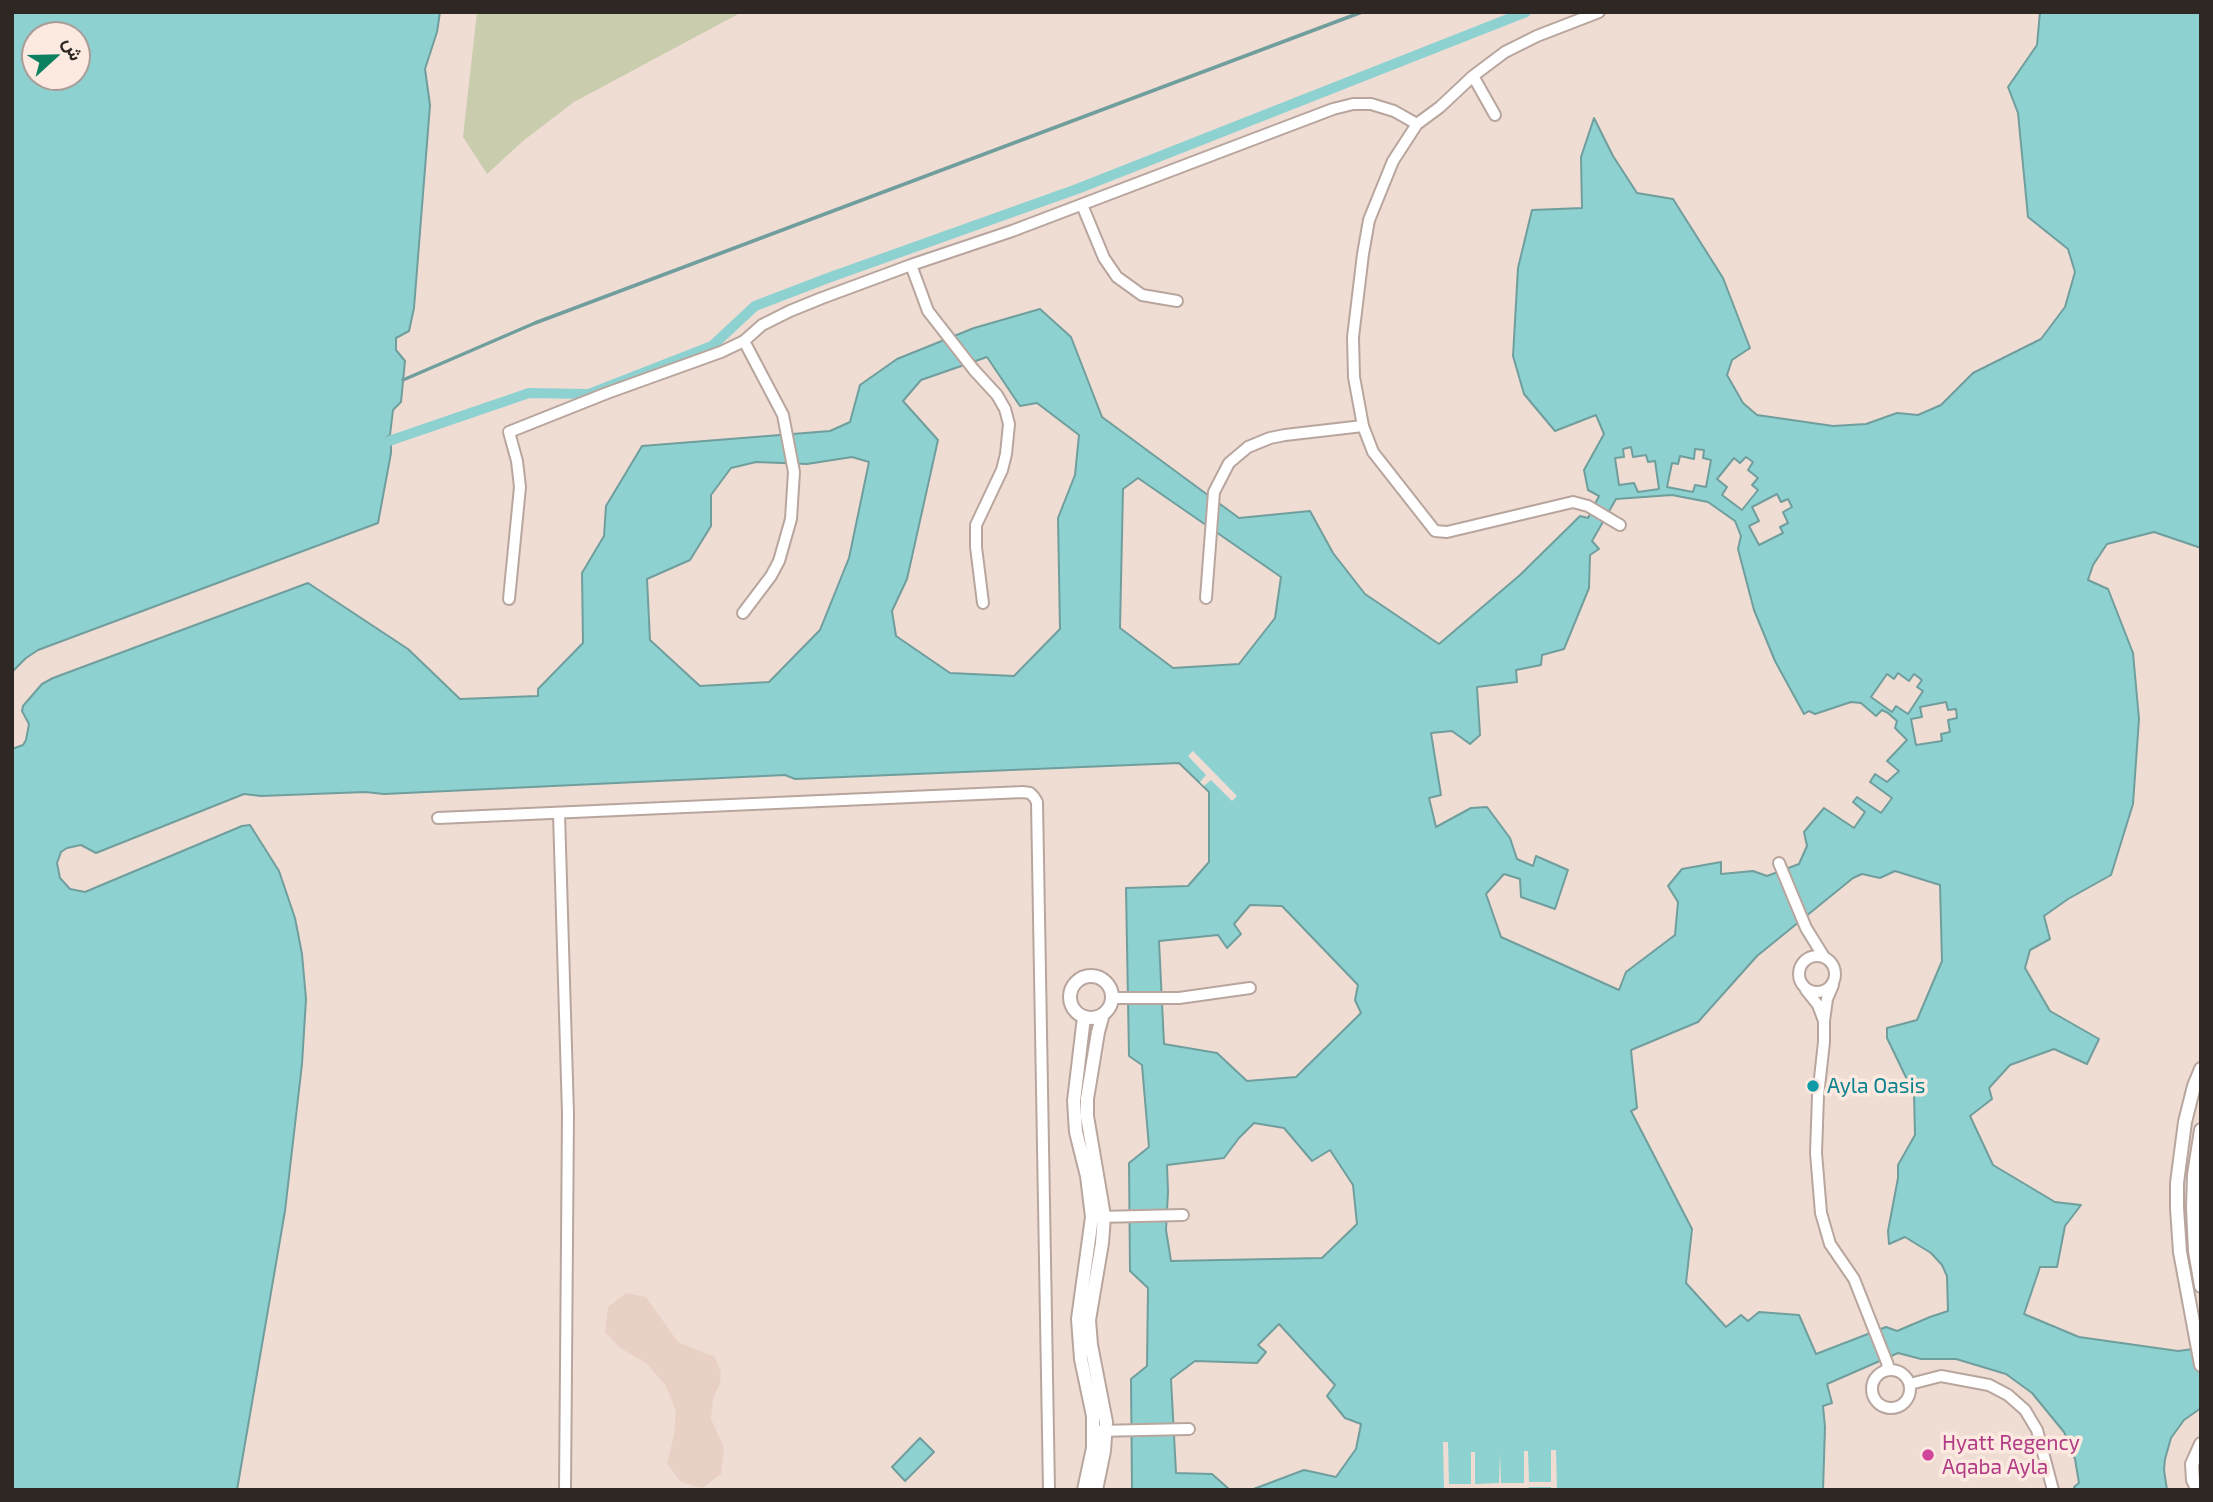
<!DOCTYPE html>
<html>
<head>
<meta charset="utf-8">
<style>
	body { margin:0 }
	#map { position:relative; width:2213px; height:1502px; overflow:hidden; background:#efddd4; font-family:"Exo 2",Vazirmatn,sans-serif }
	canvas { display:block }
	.frame { position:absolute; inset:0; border:14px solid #2e2724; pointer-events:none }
	.north { position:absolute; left:21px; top:21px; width:70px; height:70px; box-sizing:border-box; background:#fceae1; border:2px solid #aa9c95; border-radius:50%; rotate:68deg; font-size:19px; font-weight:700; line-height:28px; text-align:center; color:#2e2724 }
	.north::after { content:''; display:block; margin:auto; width:24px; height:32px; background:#0c8160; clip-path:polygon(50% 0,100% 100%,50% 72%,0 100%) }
</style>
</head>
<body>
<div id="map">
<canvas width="2213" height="1502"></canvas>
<div class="frame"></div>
<div class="north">ش</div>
</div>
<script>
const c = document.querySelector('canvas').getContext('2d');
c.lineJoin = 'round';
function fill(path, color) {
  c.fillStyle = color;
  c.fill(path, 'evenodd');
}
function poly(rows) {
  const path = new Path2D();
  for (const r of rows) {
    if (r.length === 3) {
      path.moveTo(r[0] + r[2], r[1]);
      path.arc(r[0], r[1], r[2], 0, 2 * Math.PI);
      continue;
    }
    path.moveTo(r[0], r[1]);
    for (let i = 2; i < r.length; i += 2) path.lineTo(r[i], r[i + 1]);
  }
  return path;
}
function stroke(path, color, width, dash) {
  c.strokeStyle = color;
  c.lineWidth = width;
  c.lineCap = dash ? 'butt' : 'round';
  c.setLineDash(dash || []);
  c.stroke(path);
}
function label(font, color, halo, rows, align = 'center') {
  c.font = font + ' "Exo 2",sans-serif';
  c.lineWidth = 7;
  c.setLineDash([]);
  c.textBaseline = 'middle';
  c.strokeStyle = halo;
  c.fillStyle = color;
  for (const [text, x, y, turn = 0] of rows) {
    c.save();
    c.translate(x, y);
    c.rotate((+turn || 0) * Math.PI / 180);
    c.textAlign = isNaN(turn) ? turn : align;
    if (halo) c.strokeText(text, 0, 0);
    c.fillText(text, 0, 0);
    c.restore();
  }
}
fill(poly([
	[626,1293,646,1297,678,1342,715,1357,721,1371,720,1384,713,1398,711,1419,724,1448,721,1474,702,1488,681,1482,667,1464,674,1435,676,1411,666,1386,646,1363,620,1348,605,1332,608,1307]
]), '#e9d0c4');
fill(poly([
	[477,12,742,12,574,102,523,141,487,174,463,137]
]), '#c9cdad');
const water = poly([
	[12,12,440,12,437,32,425,69,430,105,414,308,409,331,396,338,396,350,405,361,401,402,393,410,390,435,385,438,386,445,391,445,391,453,378,523,38,650,26,658,12,672,12,12],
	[35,35,77,35,77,77,35,77,35,35],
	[2040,12,2201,12,2201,548,2154,532,2107,544,2093,565,2088,580,2108,589,2133,653,2139,719,2133,804,2111,875,2068,899,2044,916,2050,939,2030,950,2025,968,2050,1011,2099,1039,2087,1064,2054,1049,2010,1065,1989,1088,1992,1099,1970,1116,1993,1165,2055,1202,2081,1205,2065,1226,2057,1267,2040,1267,2024,1314,2079,1337,2178,1351,2201,1348,2201,1408,2184,1420,2171,1438,2165,1459,2164,1470,2167,1490,2076,1490,2074,1487,2079,1483,2075,1459,2064,1432,2032,1393,2006,1374,1956,1359,1921,1359,1898,1353,1827,1384,1832,1403,1823,1406,1825,1427,1823,1490,1251,1490,1304,1470,1336,1477,1356,1449,1361,1424,1345,1418,1327,1396,1335,1385,1279,1324,1258,1345,1266,1352,1257,1363,1195,1361,1171,1379,1176,1473,1212,1474,1230,1490,1132,1490,1131,1379,1147,1366,1148,1288,1130,1271,1129,1163,1149,1147,1142,1065,1129,1056,1126,888,1188,886,1209,862,1209,792,1179,763,795,779,785,775,384,794,365,792,261,796,244,794,96,853,81,845,67,848,61,852,57,863,60,878,70,889,85,892,242,826,250,825,279,871,295,918,302,954,306,999,302,1064,285,1211,237,1490,12,1490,12,749,23,745,26,740,29,724,22,711,23,706,42,684,53,678,308,583,408,649,460,699,538,696,538,689,583,643,582,573,604,536,606,506,642,446,830,431,850,422,860,385,897,359,974,328,1040,309,1071,337,1102,417,1239,518,1310,511,1333,553,1365,594,1439,644,1520,575,1580,516,1588,518,1599,496,1588,490,1584,470,1604,434,1596,415,1555,431,1524,394,1513,356,1518,268,1532,210,1582,208,1581,157,1594,118,1613,156,1637,193,1673,199,1723,278,1750,348,1732,360,1727,375,1743,403,1757,415,1833,426,1866,424,1897,413,1918,415,1941,405,1973,373,2041,339,2065,307,2075,272,2068,249,2028,217,2018,113,2008,87,2037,45,2040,12],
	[987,357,1020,406,1037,403,1079,435,1075,475,1058,518,1060,629,1014,676,950,673,896,636,892,611,907,579,938,440,903,401,921,380,987,357],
	[1631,447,1633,457,1646,455,1648,462,1655,461,1659,489,1638,492,1634,483,1619,485,1615,458,1624,457,1623,449,1631,447],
	[1695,449,1704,450,1703,458,1711,460,1706,487,1695,485,1693,492,1667,487,1672,463,1678,464,1680,456,1694,459,1695,449],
	[852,457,869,462,849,558,820,630,769,682,700,686,650,640,647,579,690,560,711,526,711,495,731,468,756,462,807,464,852,457],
	[1746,457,1753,462,1748,470,1758,478,1752,485,1758,490,1742,510,1722,495,1727,487,1717,479,1734,458,1740,463,1746,457],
	[1138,478,1281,577,1275,618,1239,664,1173,668,1120,628,1123,489,1138,478],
	[1777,494,1781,502,1788,499,1792,507,1783,512,1788,523,1780,527,1783,533,1759,545,1749,526,1759,521,1752,507,1777,494],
	[1672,495,1708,502,1735,521,1741,536,1738,549,1754,610,1775,661,1804,714,1809,711,1815,714,1851,702,1861,703,1876,716,1882,710,1888,713,1897,721,1895,728,1907,740,1887,761,1899,771,1887,782,1875,774,1870,782,1892,798,1881,813,1857,797,1853,802,1865,812,1854,828,1824,808,1804,832,1807,846,1799,864,1767,876,1753,871,1721,874,1721,862,1682,869,1668,886,1678,902,1675,935,1626,972,1619,990,1501,937,1486,894,1504,874,1520,879,1521,897,1555,909,1568,870,1536,856,1533,866,1517,859,1510,838,1487,807,1471,808,1436,827,1429,798,1441,795,1431,733,1452,731,1470,744,1480,735,1477,687,1517,682,1516,670,1541,665,1542,655,1564,649,1589,588,1590,555,1599,549,1592,541,1616,499,1672,495],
	[1898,673,1909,681,1914,674,1922,680,1917,687,1923,691,1908,714,1896,706,1892,712,1871,697,1887,674,1894,679,1898,673],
	[1946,702,1948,710,1956,709,1957,718,1948,720,1950,732,1941,734,1942,741,1916,745,1911,719,1922,717,1920,707,1946,702],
	[1895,871,1940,885,1942,961,1917,1020,1887,1028,1887,1038,1914,1094,1915,1135,1898,1165,1898,1178,1888,1231,1889,1244,1905,1237,1931,1253,1942,1265,1947,1276,1948,1311,1930,1317,1897,1331,1886,1327,1816,1354,1799,1315,1759,1312,1748,1321,1741,1315,1726,1327,1686,1283,1692,1229,1631,1111,1637,1108,1631,1050,1698,1022,1757,956,1853,878,1862,874,1880,878,1895,871],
	[1250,905,1282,906,1358,985,1355,1000,1361,1013,1296,1077,1247,1081,1217,1053,1164,1044,1159,941,1218,935,1227,948,1241,934,1234,924,1250,905],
	[1254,1123,1284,1128,1312,1161,1330,1150,1353,1185,1357,1224,1322,1258,1171,1261,1166,1230,1168,1192,1167,1165,1224,1158,1239,1138,1254,1123],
	[920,1438,934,1452,905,1481,892,1467,920,1438]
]);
fill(water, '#8dd1d1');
stroke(water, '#709e9d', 2);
fill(poly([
	[1193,751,1237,796,1232,801,1211,780,1204,786,1200,782,1206,775,1188,756],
	[1443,1442,1448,1442,1449,1484,1471,1484,1471,1452,1475,1452,1475,1484,1499,1483,1500,1452,1501,1483,1524,1483,1524,1451,1528,1451,1529,1482,1551,1482,1551,1450,1556,1450,1557,1490,1551,1490,1551,1487,1529,1487,1528,1490,1525,1490,1524,1488,1503,1488,1502,1490,1444,1490]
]), '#efddd4');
stroke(poly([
	[403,380,535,323,1362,12]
]), '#709e9d', 3.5);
stroke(poly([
	[386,442,529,393,589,394,712,346,755,306,828,278,1077,189,1526,12]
]), '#8dd1d1', 10);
const minor = poly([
	[1599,12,1537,36,1505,52,1473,76,1440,107,1417,124,1393,161,1369,220,1363,254,1353,337,1354,377,1363,426,1373,452,1435,531,1447,532,1573,502,1588,506,1620,525],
	[1473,76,1495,115],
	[1082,205,1104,258,1117,277,1142,295,1177,301],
	[911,265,928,311,974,370,997,395,1005,409,1009,424,1006,454,1002,470,976,525,976,547,983,603],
	[1206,598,1214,492,1229,463,1248,447,1270,438,1285,435,1363,426],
	[509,599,520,487,517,461,509,432,607,393,721,352,744,341,762,325,790,311,822,298,911,265,1012,231,1333,109,1353,104,1371,104,1394,111,1417,124],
	[743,613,771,576,779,561,791,519,794,472,783,415,744,341],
	[559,814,568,1114,565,1490],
	[438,818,1023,792,1030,793,1034,797,1037,802,1049,1490],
	[1779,863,1806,928,1824,957],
	[1817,974,18],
	[1833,985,1827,999,1824,1021,1824,1042,1818,1096,1816,1153,1821,1213,1830,1244,1854,1279,1888,1365,1886,1370],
	[1806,990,1818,1005,1824,1021],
	[1111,998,1179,998,1250,988],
	[1099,1217,1183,1215],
	[1891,1389,19],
	[1910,1384,1941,1376,1989,1385,2008,1395,2025,1410,2037,1430,2053,1490],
	[1097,1431,1189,1429]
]);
const tertiary = poly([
	[1091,997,21],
	[1084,1017,1074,1101,1076,1132,1087,1176,1092,1217,1078,1319,1081,1359,1093,1416,1093,1448,1084,1490],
	[2201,1069,2194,1086,2185,1122,2177,1183,2177,1208,2180,1252,2201,1365],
	[2201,1130,2194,1175,2193,1208,2195,1251,2201,1286],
	[1096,1490,1104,1451,1106,1422,1091,1345,1089,1320,1102,1243,1104,1216,1087,1116,1087,1099,1098,1032,1103,1014],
	[2198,1490,2193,1480,2192,1464,2201,1444]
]);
stroke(minor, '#b8a69e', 14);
stroke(tertiary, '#b8a69e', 16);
stroke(minor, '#fff', 10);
stroke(tertiary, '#fff', 12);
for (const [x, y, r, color] of [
	[1813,1086,7,"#0f9aa8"],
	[1928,1455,7,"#d1479c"]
]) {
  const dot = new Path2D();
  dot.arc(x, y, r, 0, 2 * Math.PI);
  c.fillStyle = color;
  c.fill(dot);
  stroke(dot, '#fceae1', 2.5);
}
label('21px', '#0d838f', '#fceae1', [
	["Ayla Oasis",1827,1086]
], 'left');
label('21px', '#b23c85', '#fceae1', [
	["Hyatt Regency",1942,1443],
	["Aqaba Ayla",1942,1467]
], 'left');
</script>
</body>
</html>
